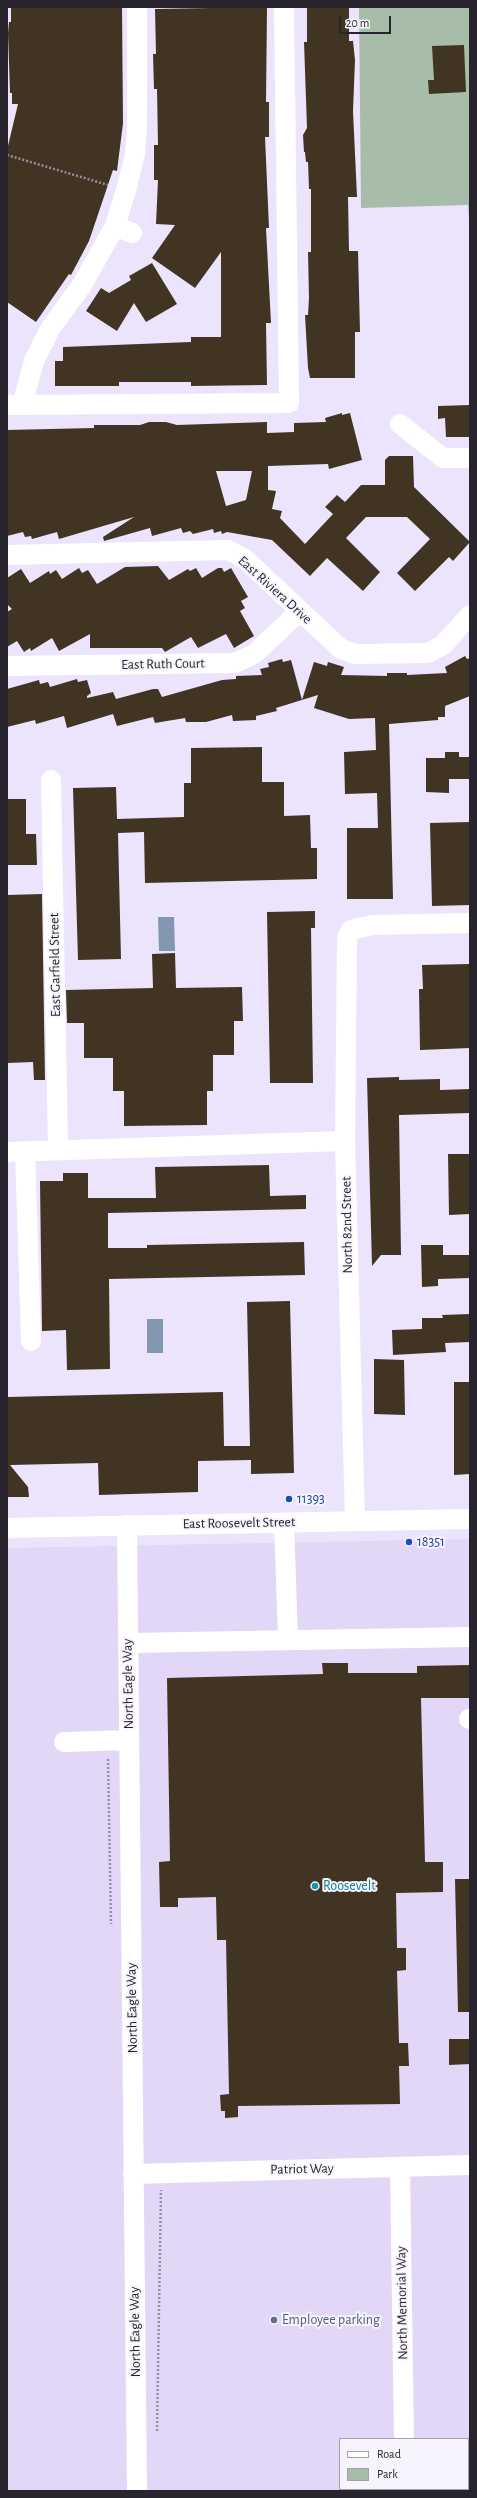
<!DOCTYPE html>
<html>
<head>
<meta charset="utf-8">
<style>
	body { margin:0 }
	#map { position:relative; width:477px; height:2498px; overflow:hidden; background:#ece4fd; font-family:"Alegreya Sans",sans-serif }
	canvas { display:block }
	.frame { position:absolute; inset:0; border:8px solid #27242e; pointer-events:none }
	.legend { position:absolute; left:339px; top:2438px; width:130px; height:52px; box-sizing:border-box; background:#f7f4fe; border:1px solid #a4a1ab; margin:0; padding:5px 7px; list-style:none; font-size:12px; color:#27242e }
	.legend li { display:flex; align-items:center; gap:8px; height:20px }
	.legend b { width:20px; border:1px solid #a4a1ab }
	.scale { position:absolute; left:339px; top:16px; width:52px; height:18px; box-sizing:border-box; border:2px solid #27242e; border-top:0; padding-left:5px; font-size:12px; line-height:14px; white-space:nowrap; color:#27242e; -webkit-text-stroke:3px #f7f4fe; paint-order:stroke }
</style>
</head>
<body>
<div id="map">
<canvas width="477" height="2498"></canvas>
<div class="frame"></div>
<ul class="legend">
<li><b style="height:5px;background:#fff"></b>Road</li>
<li><b style="height:11px;background:#a8bda9"></b>Park</li>
</ul>
<div class="scale">20 m</div>
</div>
<script>
const c = document.querySelector('canvas').getContext('2d');
c.lineJoin = 'round';
function fill(path, color) {
  c.fillStyle = color;
  c.fill(path, 'evenodd');
}
function poly(rows) {
  const path = new Path2D();
  for (const r of rows) {
    path.moveTo(r[0], r[1]);
    for (let i = 2; i < r.length; i += 2) path.lineTo(r[i], r[i + 1]);
  }
  return path;
}
function stroke(path, color, width, dash) {
  c.strokeStyle = color;
  c.lineWidth = width;
  c.lineCap = dash ? 'butt' : 'round';
  c.setLineDash(dash || []);
  c.stroke(path);
}
function label(font, color, halo, rows, align = 'center') {
  c.font = font + ' "Alegreya Sans",sans-serif';
  c.lineWidth = 4;
  c.setLineDash([]);
  c.textBaseline = 'middle';
  c.strokeStyle = halo;
  c.fillStyle = color;
  for (const [text, x, y, turn = 0] of rows) {
    c.save();
    c.translate(x, y);
    c.rotate((+turn || 0) * Math.PI / 180);
    c.textAlign = isNaN(turn) ? turn : align;
    if (halo) c.strokeText(text, 0, 0);
    c.fillText(text, 0, 0);
    c.restore();
  }
}
fill(poly([
	[470,1539,470,2491,7,2491,7,1548],
	[340,2439,468,2439,468,2489,340,2489]
]), '#e2d7f7');
fill(poly([
	[359,7,470,7,470,232,468,205,361,208]
]), '#a8bda9');
fill(poly([
	[158,917,174,917,175,951,159,951],
	[147,1319,163,1319,163,1353,147,1353]
]), '#8497b1');
fill(poly([
	[11,7,122,7,123,123,117,171,113,170,89,241,71,275,69,274,36,322,7,302,7,150,18,104,12,104,12,93,10,93,8,33,9,22,11,22],
	[267,7,266,102,269,102,269,137,265,137,269,228,266,228,271,323,266,323,267,385,191,386,191,382,119,382,119,386,55,386,55,361,63,361,63,347,191,342,191,337,221,337,221,252,195,288,152,258,175,225,156,224,158,180,154,180,154,145,158,145,157,89,154,89,153,54,156,54,155,9],
	[307,7,349,7,349,41,353,41,355,60,353,111,357,197,348,197,349,251,358,251,360,332,355,332,355,378,310,378,308,368,305,315,308,315,309,298,308,252,311,252,311,189,309,189,308,162,306,162,305,152,304,152,303,135,307,128,304,42,307,42],
	[464,45,466,92,429,94,428,80,434,80,432,46],
	[152,263,177,304,146,322,134,303,117,331,86,311,101,288,109,293,131,280,129,276],
	[470,405,470,437,446,437,445,418,438,419,438,406],
	[342,413,342,415,350,413,362,460,329,469,328,464,268,466,268,490,276,491,272,509,282,511,280,518,305,544,333,514,325,507,337,495,345,502,361,485,385,485,385,460,389,456,413,456,414,487,470,542,453,561,449,557,415,591,397,573,430,539,407,517,366,517,346,538,380,572,363,591,327,558,310,576,272,540,227,532,222,534,221,531,214,533,213,529,193,534,190,531,183,533,181,528,152,536,150,528,104,541,103,537,134,517,59,539,57,532,32,539,31,536,25,537,23,532,7,536,7,430,94,428,94,425,140,425,149,422,166,422,177,425,267,422,267,433,294,432,294,423,326,422,325,418],
	[216,471,252,471,246,500,226,506],
	[158,566,169,580,188,569,190,571,196,568,202,578,218,568,222,568,224,572,231,568,248,597,241,601,245,608,240,611,254,636,234,648,226,634,198,648,191,637,165,652,162,648,90,648,90,634,59,651,52,638,31,651,30,648,24,652,17,641,7,647,7,612,12,609,7,604,7,578,21,569,30,583,49,571,50,574,56,570,62,579,79,568,82,573,88,570,97,584,125,567],
	[465,656,467,659,470,658,470,696,445,706,445,717,438,717,438,720,389,724,393,899,347,899,347,828,378,828,377,793,345,794,344,752,376,750,375,718,349,719,314,708,318,695,276,708,277,711,256,716,256,720,233,721,232,715,206,722,186,722,185,718,155,723,153,717,117,726,113,714,67,728,64,716,36,724,35,720,7,727,7,689,39,680,40,684,48,682,50,687,77,679,78,682,87,680,91,693,87,696,87,698,113,692,116,699,153,689,158,689,162,697,222,680,236,679,236,676,262,675,260,669,269,667,268,663,282,659,283,662,291,660,302,700,314,662,327,666,328,662,344,667,341,675,387,676,387,673,407,673,407,675,447,673,445,667],
	[262,747,262,782,284,782,284,816,310,815,311,848,317,848,317,879,145,883,144,832,118,833,121,959,78,960,73,788,116,787,117,819,184,817,184,783,191,783,191,748],
	[445,752,459,752,459,757,470,757,470,779,449,779,449,793,426,792,426,758,445,758],
	[7,799,26,799,26,834,36,834,37,865,7,865],
	[470,822,470,905,432,906,430,823],
	[42,894,45,1080,34,1080,33,1062,7,1063,7,895],
	[315,911,315,928,311,928,313,1083,270,1083,267,912],
	[175,953,176,988,242,987,243,1021,234,1021,234,1055,213,1055,213,1091,207,1091,207,1125,124,1126,124,1091,113,1091,113,1058,84,1058,84,1023,67,1023,66,990,153,988,152,954],
	[470,964,470,1048,420,1050,419,989,423,989,422,965],
	[399,1077,399,1080,440,1079,440,1090,470,1089,470,1113,399,1115,401,1255,381,1255,372,1266,367,1078],
	[448,1154,470,1154,470,1214,449,1215],
	[269,1165,270,1196,306,1195,306,1209,108,1213,108,1248,147,1248,147,1245,304,1242,305,1275,109,1279,110,1369,67,1370,66,1330,42,1331,40,1181,63,1181,63,1173,88,1173,88,1198,156,1198,155,1167],
	[421,1245,443,1245,443,1255,470,1255,470,1278,438,1279,438,1286,422,1287],
	[290,1301,294,1473,251,1474,251,1460,198,1461,198,1492,99,1495,98,1463,10,1465,28,1487,29,1497,7,1497,7,1397,223,1392,224,1446,250,1446,247,1302],
	[470,1314,470,1342,445,1343,446,1352,393,1355,392,1330,422,1329,422,1318,443,1318,442,1315],
	[374,1359,404,1360,405,1415,374,1414],
	[454,1382,470,1382,470,1474,454,1475],
	[322,1663,348,1663,348,1673,417,1673,417,1666,470,1665,470,1698,421,1698,425,1862,443,1862,443,1892,396,1893,397,1948,406,1948,406,1970,397,1971,399,2043,408,2043,409,2066,399,2066,400,2104,238,2106,238,2117,225,2118,225,2111,221,2111,220,2095,229,2094,226,1940,217,1940,216,1897,178,1898,178,1907,160,1907,159,1862,170,1861,167,1678,323,1674],
	[455,1879,470,1879,470,2012,458,2012],
	[449,2039,470,2039,470,2064,449,2065]
]), '#413422');
stroke(poly([
	[7,155,108,185],
	[108,1759,111,1924],
	[157,2431,161,2190]
]), '#958fa1', 2.5, [2, 2]);
stroke(poly([
	[115,226,132,233],
	[7,405,289,403,284,7],
	[22,405,34,361,50,329,82,285,115,226,127,187,135,154,137,126,137,7],
	[400,424,443,458,470,458],
	[7,555,228,550,245,559,341,649,355,654,428,653,443,645,470,615],
	[7,666,235,663,254,654,299,612],
	[51,780,58,1150],
	[25,1151,31,1341],
	[7,1152,345,1141],
	[355,1521,345,1141,347,938,351,930,372,925,470,923],
	[284,1523,288,1638],
	[127,1525,137,2491],
	[7,1528,470,1519],
	[128,1643,470,1637],
	[469,1719,470,1719],
	[64,1742,129,1740],
	[400,2167,404,2439],
	[133,2174,470,2165],
	[404,2489,404,2491]
]), '#fff', 20);
for (const [x, y, r, color] of [
	[289,1499,4,"#1a4fb4"],
	[409,1542,4,"#1a4fb4"],
	[315,1886,4,"#0f9aa8"],
	[274,2320,4,"#5c6f8a"]
]) {
  const dot = new Path2D();
  dot.arc(x, y, r, 0, 2 * Math.PI);
  c.fillStyle = color;
  c.fill(dot);
  stroke(dot, '#f7f4fe', 1.5);
}
label('14px', '#27242e', '#f7f4fe', [
	["East Riviera Drive",275,590,42],
	["East Ruth Court",163,664,-1],
	["East Garfield Street",55,965,-91],
	["North 82nd Street",347,1225,-91],
	["East Roosevelt Street",239,1523,-1],
	["North Eagle Way",128,1684,-91],
	["North Eagle Way",132,2008,-91],
	["Patriot Way",302,2169,-1],
	["North Memorial Way",402,2303,-91],
	["North Eagle Way",135,2332,-91]
]);
label('14px', '#164399', '#f7f4fe', [
	["11393",297,1499],
	["18351",417,1542]
], 'left');
label('14px', '#0d838f', '#f7f4fe', [
	["Roosevelt",323,1886]
], 'left');
label('14px', '#4e5e75', '#f7f4fe', [
	["Employee parking",282,2320]
], 'left');
</script>
</body>
</html>
